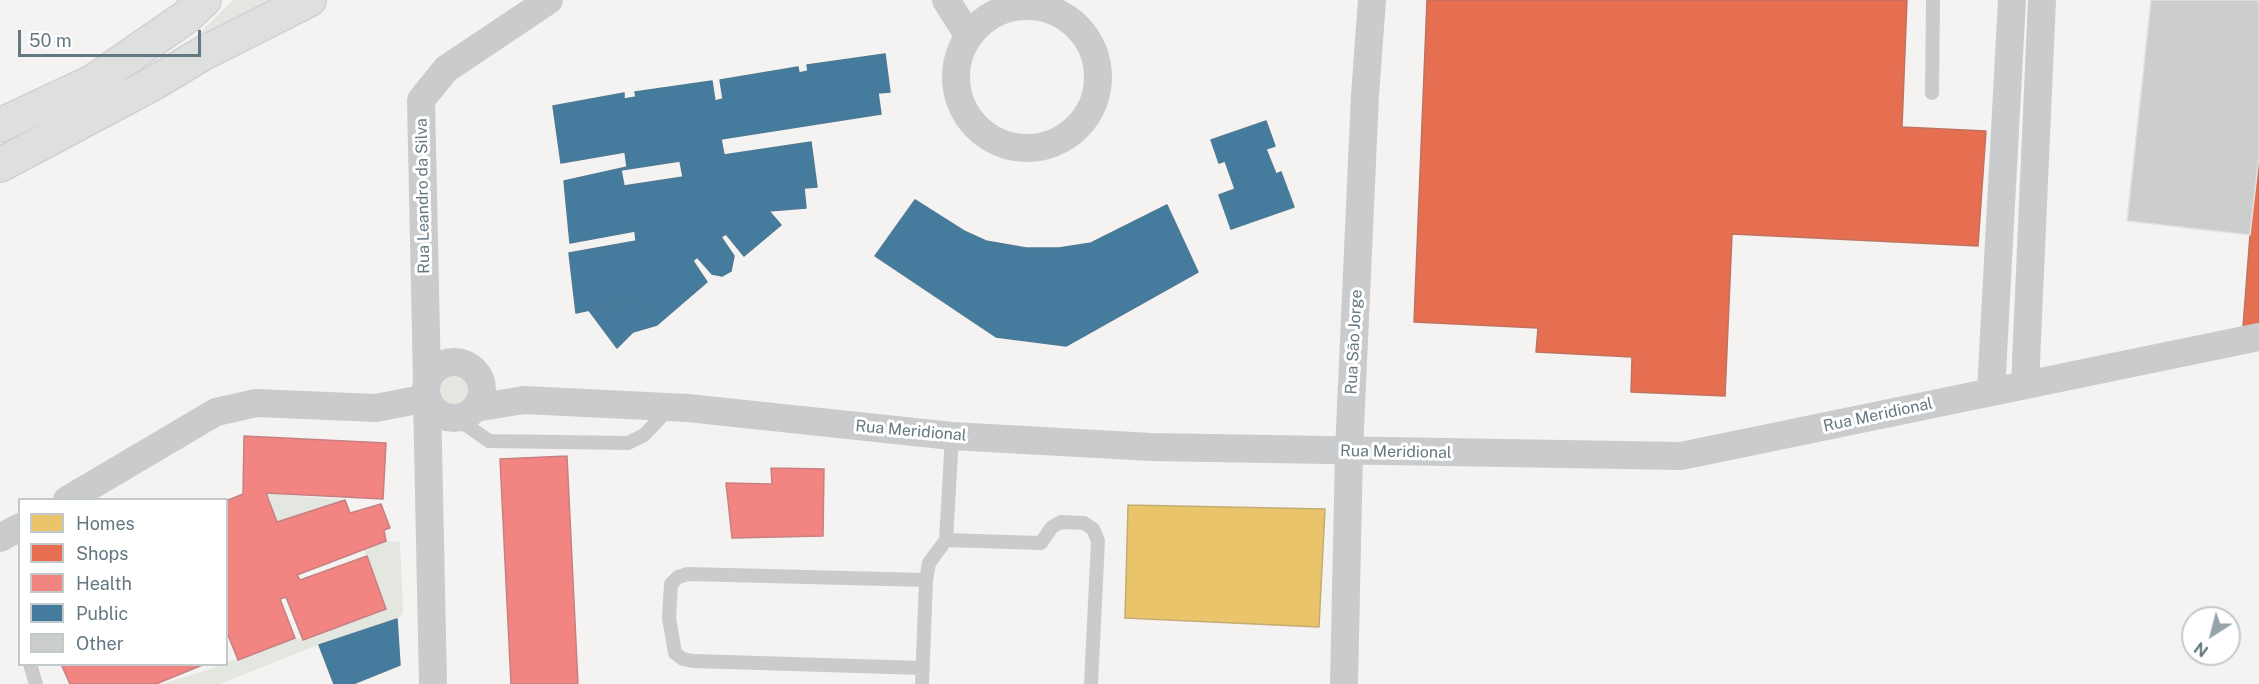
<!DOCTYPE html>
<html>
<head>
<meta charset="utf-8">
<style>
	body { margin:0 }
	#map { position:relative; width:2259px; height:684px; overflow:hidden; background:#f4f3f2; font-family:"Public Sans",sans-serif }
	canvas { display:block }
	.legend { position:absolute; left:18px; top:498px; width:210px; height:168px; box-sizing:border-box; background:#fff; border:2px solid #c1c9cd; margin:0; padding:8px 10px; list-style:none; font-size:18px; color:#647882 }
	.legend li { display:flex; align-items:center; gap:12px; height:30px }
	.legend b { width:30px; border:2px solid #c1c9cd }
	.north { position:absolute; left:2181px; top:606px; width:60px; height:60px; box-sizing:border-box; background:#fff; border:2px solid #c1c9cd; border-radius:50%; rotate:216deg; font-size:16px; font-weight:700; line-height:24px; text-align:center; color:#647882 }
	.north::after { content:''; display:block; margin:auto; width:21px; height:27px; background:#96a3a9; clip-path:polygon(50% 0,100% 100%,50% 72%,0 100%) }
	.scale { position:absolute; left:18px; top:30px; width:183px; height:27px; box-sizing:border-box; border:3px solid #647882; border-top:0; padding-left:8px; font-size:18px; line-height:21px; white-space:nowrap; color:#647882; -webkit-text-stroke:4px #fff; paint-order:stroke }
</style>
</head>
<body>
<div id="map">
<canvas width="2259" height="684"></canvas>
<ul class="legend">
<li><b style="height:16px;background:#e9c46a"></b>Homes</li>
<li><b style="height:16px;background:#e76f51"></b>Shops</li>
<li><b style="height:16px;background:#f28482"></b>Health</li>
<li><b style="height:16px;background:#457b9d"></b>Public</li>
<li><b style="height:16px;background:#cccece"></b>Other</li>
</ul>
<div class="north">N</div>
<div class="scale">50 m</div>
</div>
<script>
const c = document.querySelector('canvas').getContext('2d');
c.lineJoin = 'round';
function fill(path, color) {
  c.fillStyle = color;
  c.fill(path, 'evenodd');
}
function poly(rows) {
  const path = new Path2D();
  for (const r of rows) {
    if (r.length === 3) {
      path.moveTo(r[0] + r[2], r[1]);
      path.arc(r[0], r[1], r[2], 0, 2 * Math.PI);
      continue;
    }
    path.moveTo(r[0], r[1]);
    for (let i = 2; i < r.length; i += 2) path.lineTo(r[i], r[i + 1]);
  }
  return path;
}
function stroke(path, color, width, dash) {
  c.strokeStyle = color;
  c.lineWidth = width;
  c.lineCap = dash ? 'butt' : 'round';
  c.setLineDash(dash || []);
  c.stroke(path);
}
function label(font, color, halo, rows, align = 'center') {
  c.font = font + ' "Public Sans",sans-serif';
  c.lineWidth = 6;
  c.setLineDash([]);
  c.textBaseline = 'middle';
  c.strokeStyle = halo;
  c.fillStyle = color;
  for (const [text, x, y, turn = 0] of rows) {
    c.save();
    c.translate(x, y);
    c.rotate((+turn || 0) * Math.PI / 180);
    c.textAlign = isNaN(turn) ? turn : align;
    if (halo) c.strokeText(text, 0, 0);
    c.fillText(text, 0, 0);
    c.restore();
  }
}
fill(poly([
	[233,0,273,0,169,63],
	[455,363,474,371,481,384,481,393,463,415,450,416,437,411,440,366],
	[266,493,345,500,277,522],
	[386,541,400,542,403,612,400,617,310,648,220,684,163,684,226,664,227,662,295,638,303,640,386,609,364,550]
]), '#e4e6e0');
const homes = poly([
	[1128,505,1325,509,1319,627,1125,618,1128,505]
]);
fill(homes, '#e9c46a');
stroke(homes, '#c1ad71', 1.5);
const shops = poly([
	[1427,0,1907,0,1902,127,1986,131,1978,246,1732,234,1725,396,1631,392,1632,357,1536,352,1538,328,1414,322,1427,0],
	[2259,156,2259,324,2243,327,2250,235,2259,156]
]);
fill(shops, '#e76f51');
stroke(shops, '#c07260', 1.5);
const health = poly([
	[244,436,386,443,383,499,266,493,277,522,345,500,350,513,381,504,390,528,384,530,386,541,297,575,300,580,367,556,386,609,303,640,286,597,280,599,295,638,238,660,226,630,226,501,243,494,244,436],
	[567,456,578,684,511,684,500,459,567,456],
	[771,468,824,469,823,536,732,538,726,483,772,484,771,468],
	[61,664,205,664,156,684,70,684,61,664]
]);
fill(health, '#f28482');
stroke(health, '#c78082', 1.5);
const public = poly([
	[885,54,890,92,878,93,881,114,721,139,724,155,811,142,817,187,804,188,806,208,769,211,781,225,744,256,726,234,721,237,734,256,731,271,722,276,712,274,697,257,693,261,707,282,657,325,636,300,576,313,569,253,636,241,635,231,570,243,564,181,627,167,625,152,561,163,553,106,624,93,624,99,636,97,635,92,712,81,715,101,723,99,720,80,798,67,799,73,808,71,807,65,885,54],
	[680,161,683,177,624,186,621,170,680,161],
	[1266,121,1275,146,1266,149,1276,174,1281,172,1294,207,1231,229,1219,195,1235,189,1225,161,1219,163,1211,140,1266,121],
	[915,200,964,231,986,241,1026,248,1059,248,1091,243,1167,205,1198,272,1066,346,996,337,875,256,915,200],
	[636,300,657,325,633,332,617,348,588,309,636,300],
	[397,619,400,665,353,684,334,684,319,645,397,619]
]);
fill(public, '#457b9d');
stroke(public, '#4e7a95', 1.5);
const building = poly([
	[2151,0,2259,0,2259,156,2250,235,2127,221,2151,0]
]);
fill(building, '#cccece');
stroke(building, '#e3e2e2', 1.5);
const secondary = poly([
	[0,125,92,82,186,17,204,0],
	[0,165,154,83,202,54,309,0]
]);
stroke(secondary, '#d0d1d2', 36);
stroke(poly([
	[1932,93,1933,0],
	[456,418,489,441,628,443,644,435,669,409],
	[946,540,1041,543,1052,527,1061,522,1084,523,1093,529,1098,541,1091,684],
	[30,664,36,684],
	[923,668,693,661,683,659,675,653,669,618,671,584,678,577,688,574,926,580],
	[922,684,926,580,929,563,946,540,952,436]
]), '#cacbcc', 14);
stroke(poly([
	[946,0,968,35],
	[1027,77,71],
	[454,390,28],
	[427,382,421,100,446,69,549,0],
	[2025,385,2042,0],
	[1991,391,2012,0],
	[475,408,524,400,688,408,952,436,1151,447,1681,456,2259,337],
	[67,500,216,412,256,403,376,408,427,398,433,684],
	[0,538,20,527],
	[1344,684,1349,451,1365,95,1372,0]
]), '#cacbcc', 28);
stroke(secondary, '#dedfdf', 33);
label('16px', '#647882', '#fff', [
	["Rua Leandro da Silva",423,196,-91],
	["Rua São Jorge",1354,342,-87],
	["Rua Meridional",1878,415,-12],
	["Rua Meridional",911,431,5],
	["Rua Meridional",1396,452,1]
]);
</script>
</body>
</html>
